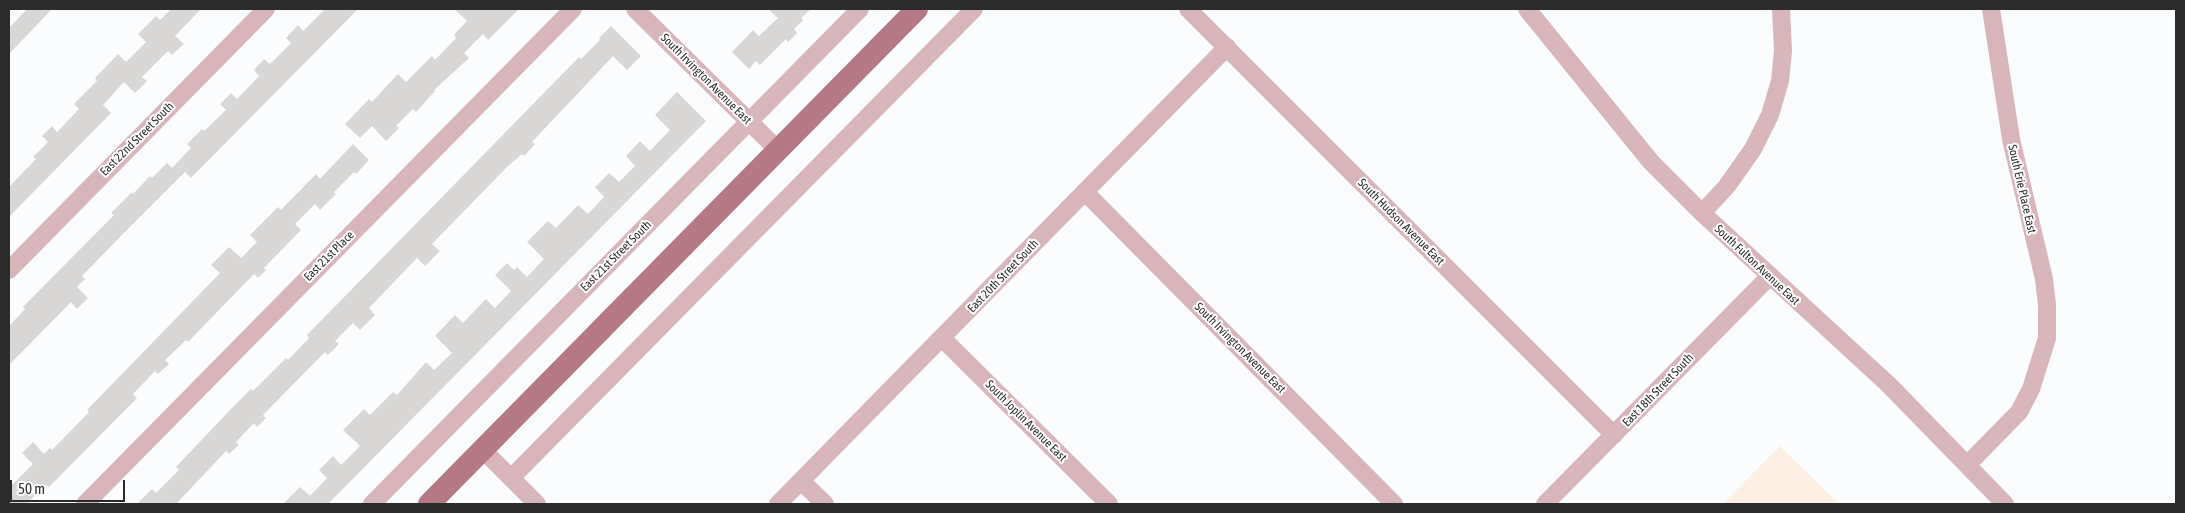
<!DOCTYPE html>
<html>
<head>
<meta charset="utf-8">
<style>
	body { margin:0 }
	#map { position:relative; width:2185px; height:513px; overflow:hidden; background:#fafcfd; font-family:"Asap Condensed",sans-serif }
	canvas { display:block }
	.frame { position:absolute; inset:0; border:10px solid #2b2b2c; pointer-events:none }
	.scale { position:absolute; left:10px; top:480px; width:115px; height:22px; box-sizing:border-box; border:2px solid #2b2b2c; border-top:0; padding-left:6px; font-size:15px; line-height:18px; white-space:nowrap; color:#2b2b2c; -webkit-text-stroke:4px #fff; paint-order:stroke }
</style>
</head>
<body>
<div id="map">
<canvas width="2185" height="513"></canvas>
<div class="frame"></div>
<div class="scale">50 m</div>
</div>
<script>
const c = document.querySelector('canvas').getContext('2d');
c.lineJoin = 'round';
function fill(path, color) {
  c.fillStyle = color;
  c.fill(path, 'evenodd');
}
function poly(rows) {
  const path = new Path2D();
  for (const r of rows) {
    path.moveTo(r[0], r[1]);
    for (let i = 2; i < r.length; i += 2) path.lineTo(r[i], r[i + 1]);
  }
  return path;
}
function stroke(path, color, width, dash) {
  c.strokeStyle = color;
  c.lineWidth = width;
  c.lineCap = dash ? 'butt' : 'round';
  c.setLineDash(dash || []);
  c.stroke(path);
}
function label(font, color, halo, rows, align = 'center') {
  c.font = font + ' "Asap Condensed",sans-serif';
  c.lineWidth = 4;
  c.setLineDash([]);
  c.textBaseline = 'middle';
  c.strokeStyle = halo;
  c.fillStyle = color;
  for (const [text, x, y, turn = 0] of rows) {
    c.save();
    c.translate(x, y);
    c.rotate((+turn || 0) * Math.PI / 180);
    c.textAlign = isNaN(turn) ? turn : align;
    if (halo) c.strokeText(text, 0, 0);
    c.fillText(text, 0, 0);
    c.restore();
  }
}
fill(poly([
	[1780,446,1839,504,1723,504]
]), '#fdefe1');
fill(poly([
	[27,9,52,9,9,54,9,28],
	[171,9,201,9,175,36,184,44,172,55,168,51,142,77,147,81,135,93,124,82,103,105,111,113,9,217,9,187,36,159,33,157,48,142,42,136,52,126,57,132,79,109,74,104,97,81,95,78,118,54,126,62,146,42,138,34,156,16,160,20],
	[325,9,358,9,191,178,185,172,114,243,82,276,85,279,77,287,88,298,77,309,71,302,9,365,9,326,25,309,23,307,114,215,111,213,132,192,133,194,150,176,152,178,167,163,172,168,191,148,187,144,202,129,204,131,226,110,220,104,231,93,237,99,259,76,254,70,264,59,270,64,291,43,286,38,298,25,303,31],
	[454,9,519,9,488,40,483,34,464,53,469,58,434,90,435,91,416,112,413,109,396,126,399,128,386,141,372,126,360,138,345,124,369,99,372,102,398,74,406,82,432,56,435,60,456,38,454,35,467,21],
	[768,9,811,9,801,18,803,20,794,29,797,33,788,42,786,39,760,65,756,61,749,69,732,52,753,30,759,36,778,18],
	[611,26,641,56,627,70,613,56,532,142,535,144,524,156,522,154,507,167,432,244,440,251,425,266,417,258,369,308,375,315,360,330,353,323,335,341,339,344,328,355,325,352,311,366,263,415,266,418,257,427,254,423,236,442,239,445,229,454,226,451,176,504,137,504,152,489,156,493,179,470,176,467,230,410,251,389,253,391,286,358,288,360,309,338,307,335,579,57,581,59,600,40,599,38],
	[677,92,706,121,328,504,283,504,300,487,310,496,327,478,319,470,333,456,341,465,360,446,343,430,364,409,370,415,393,392,397,395,426,362,434,370,452,353,435,336,455,315,463,323,486,299,495,308,511,291,495,275,507,263,514,270,517,267,527,277,544,259,527,242,548,221,556,228,578,205,588,214,604,197,595,187,609,173,619,182,635,166,626,156,640,141,650,151,670,130,655,115],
	[353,144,369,160,356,174,354,172,334,192,336,194,320,210,315,204,295,224,301,230,264,268,266,270,258,278,254,274,188,342,186,340,165,360,169,364,158,374,155,371,133,394,137,398,49,487,46,485,26,504,9,504,9,488,33,464,22,453,33,442,44,454,50,448,52,450,89,412,87,410,220,273,211,265,229,247,241,258,257,242,250,235,278,207,281,210,316,174,320,179]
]), '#d9d7d6');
stroke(poly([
	[635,9,778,150],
	[1188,9,1614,435],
	[1527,9,1651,162,1702,213,1889,385,2005,504],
	[1085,192,1394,504],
	[1702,213,1727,186,1753,149,1770,115,1780,81,1783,51,1781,9],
	[9,270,266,9],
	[942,338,1109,504],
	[483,450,537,504],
	[1967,465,2019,412,2031,389,2047,338,2047,305,2044,279,2011,139,1991,9],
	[511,478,974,9],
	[801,481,825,504],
	[85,504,573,9],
	[372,504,860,9],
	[778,504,1227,47],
	[1545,504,1770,276]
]), '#d8b5bb', 18);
stroke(poly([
	[429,504,917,9]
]), '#b57985', 22);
label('12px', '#2b2b2c', '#fff', [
	["South Irvington Avenue East",706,79,45],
	["East 22nd Street South",137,139,-45],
	["South Erie Place East",2022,189,77],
	["South Hudson Avenue East",1401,222,45],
	["East 21st Place",329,256,-45],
	["East 21st Street South",616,256,-45],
	["South Fulton Avenue East",1757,265,43],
	["East 20th Street South",1003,276,-46],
	["South Irvington Avenue East",1240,348,45],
	["East 18th Street South",1658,390,-46],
	["South Joplin Avenue East",1026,421,45]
]);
</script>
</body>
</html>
